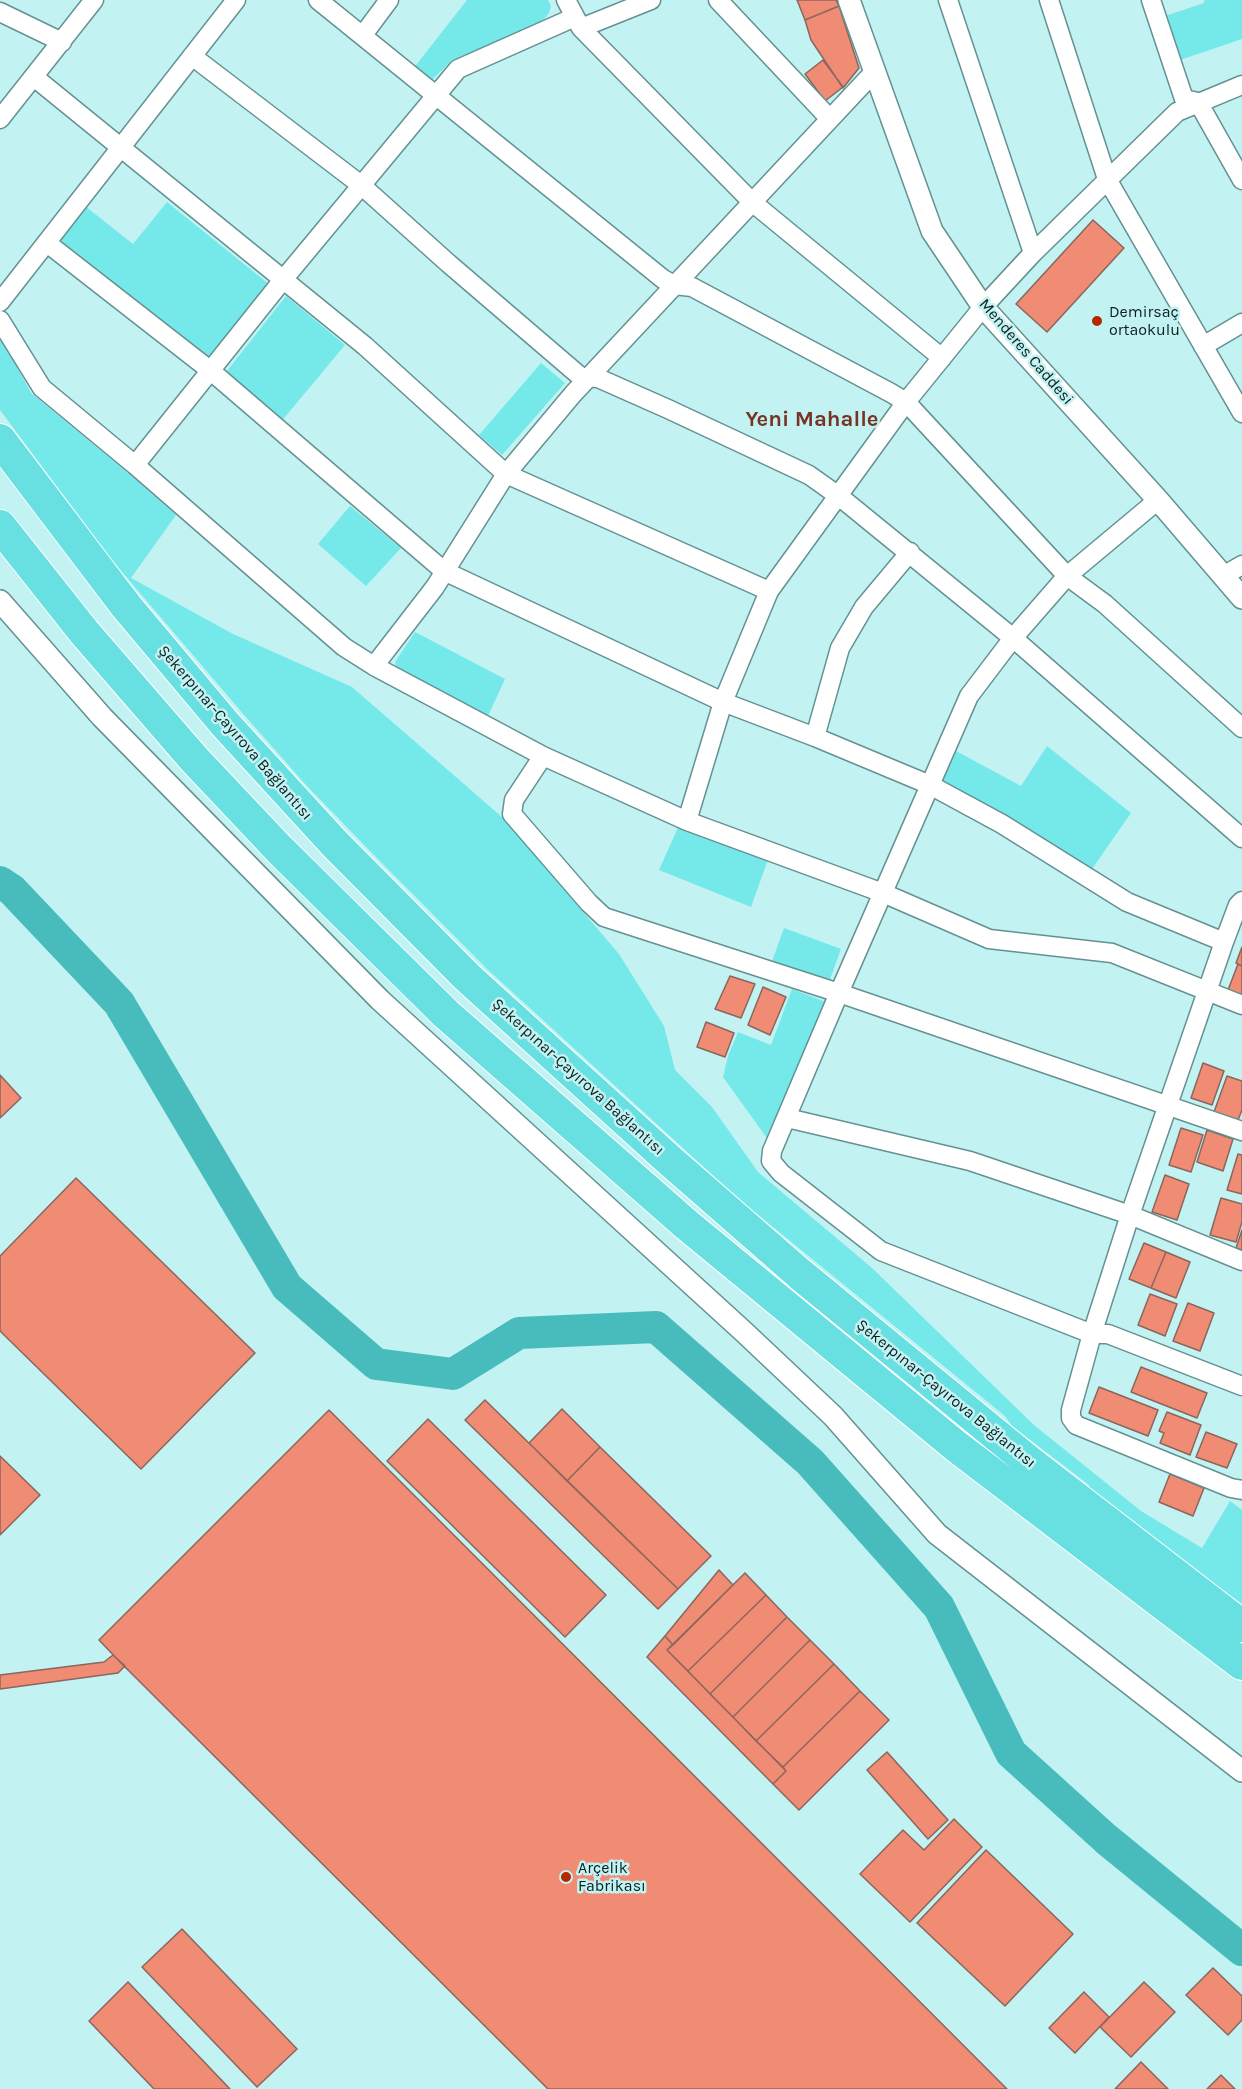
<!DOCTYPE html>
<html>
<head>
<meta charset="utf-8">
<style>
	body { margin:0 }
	canvas { display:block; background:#c2f2f2 }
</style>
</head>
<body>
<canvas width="1242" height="2089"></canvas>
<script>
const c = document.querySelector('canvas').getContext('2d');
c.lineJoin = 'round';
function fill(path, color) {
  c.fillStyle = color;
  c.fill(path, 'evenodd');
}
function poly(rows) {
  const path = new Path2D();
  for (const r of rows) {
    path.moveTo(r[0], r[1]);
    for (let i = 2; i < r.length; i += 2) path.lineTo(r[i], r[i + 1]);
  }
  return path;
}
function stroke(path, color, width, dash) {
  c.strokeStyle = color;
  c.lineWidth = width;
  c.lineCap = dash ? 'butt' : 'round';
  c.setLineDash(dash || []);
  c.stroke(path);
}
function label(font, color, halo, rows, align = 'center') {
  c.font = font + ' Karla,sans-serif';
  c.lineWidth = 5;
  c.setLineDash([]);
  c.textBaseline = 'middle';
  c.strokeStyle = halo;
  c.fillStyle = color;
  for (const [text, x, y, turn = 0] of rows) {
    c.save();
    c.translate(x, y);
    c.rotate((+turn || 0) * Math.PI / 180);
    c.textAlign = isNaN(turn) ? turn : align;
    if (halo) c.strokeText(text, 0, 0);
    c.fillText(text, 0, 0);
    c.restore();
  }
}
fill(poly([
	[467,0,548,0,551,6,549,13,541,23,452,60,430,82,413,69],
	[1204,0,1242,0,1242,39,1180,60,1165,16,1204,3],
	[167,202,270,285,208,361,58,240,85,206,133,244],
	[286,296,345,345,280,423,223,376],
	[0,335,31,393,127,472,176,515,131,578,233,634,352,687,502,817,619,954,664,1026,675,1070,712,1107,758,1172,872,1268,1034,1425,1141,1511,1202,1548,1230,1501,1242,1510,1242,1604,1087,1492,1089,1485,1011,1425,1005,1416,741,1201,486,968,368,849,306,785,245,716,110,558,0,410],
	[541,363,565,383,502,455,479,435],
	[350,506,401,548,366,586,318,544],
	[415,632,505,679,488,716,396,667,395,662],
	[1047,746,1131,813,1092,869,1014,820,941,780,956,751,1021,786],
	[680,823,770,854,751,907,659,870],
	[784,928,841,949,828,985,771,964],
	[792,989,826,1002,769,1141,723,1077,728,1056,738,1032,771,1045]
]), '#75e9ea');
stroke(poly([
	[0,882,12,890,119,1003,287,1287,376,1364,453,1374,519,1333,656,1327,810,1462,939,1607,1011,1753,1106,1839,1242,1950]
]), '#48bcbd', 32);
const building = poly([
	[797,0,836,0,839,6,805,20,797,0],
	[839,6,859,68,843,88,811,40,805,20,839,6],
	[823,60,843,87,825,101,805,74,823,60],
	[1093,220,1124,248,1047,332,1016,304,1093,220],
	[1242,947,1242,966,1236,963,1242,947],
	[1238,964,1242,966,1242,995,1228,990,1238,964],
	[730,976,755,984,741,1018,715,1009,730,976],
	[763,987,786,997,770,1035,748,1025,763,987],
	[706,1022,734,1033,725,1057,697,1047,706,1022],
	[1203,1063,1224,1071,1212,1105,1191,1098,1203,1063],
	[0,1075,21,1098,0,1118,0,1075],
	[1227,1076,1242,1081,1242,1110,1238,1120,1214,1112,1227,1076],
	[1181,1128,1203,1135,1191,1172,1169,1165,1181,1128],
	[1207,1130,1233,1139,1223,1171,1197,1162,1207,1130],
	[1238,1154,1242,1155,1242,1194,1227,1190,1238,1154],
	[1165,1175,1189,1184,1177,1220,1152,1212,1165,1175],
	[76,1178,255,1353,141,1469,0,1331,0,1256,76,1178],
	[1221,1198,1242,1204,1242,1222,1236,1242,1210,1235,1221,1198],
	[1242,1230,1242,1250,1236,1248,1242,1230],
	[1144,1243,1166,1252,1151,1288,1129,1279,1144,1243],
	[1166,1252,1190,1262,1176,1298,1151,1288,1166,1252],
	[1150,1294,1177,1304,1165,1336,1138,1325,1150,1294],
	[1188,1303,1214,1313,1200,1351,1173,1341,1188,1303],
	[1141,1367,1207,1393,1197,1418,1131,1392,1141,1367],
	[1099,1387,1158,1410,1148,1436,1089,1413,1099,1387],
	[485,1400,678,1589,658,1609,465,1420,485,1400],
	[562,1409,600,1447,567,1481,529,1443,562,1409],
	[329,1410,1007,2089,548,2089,120,1662,99,1640,329,1410],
	[1167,1412,1201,1425,1190,1455,1160,1443,1164,1433,1159,1431,1167,1412],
	[428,1419,606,1595,565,1637,387,1461,428,1419],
	[1206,1432,1237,1444,1227,1468,1196,1457,1206,1432],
	[600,1447,711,1556,678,1589,567,1481,600,1447],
	[0,1456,40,1495,0,1535,0,1456],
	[1170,1474,1204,1488,1193,1516,1159,1502,1170,1474],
	[719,1570,733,1585,673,1645,665,1636,719,1570],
	[745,1573,766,1595,688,1671,667,1650,745,1573],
	[766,1595,787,1617,710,1694,688,1671,766,1595],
	[787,1617,810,1640,733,1717,710,1694,787,1617],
	[665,1636,673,1645,667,1650,786,1771,773,1784,647,1657,665,1636],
	[810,1640,834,1664,756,1741,733,1717,810,1640],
	[113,1655,125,1666,118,1673,0,1689,0,1675,104,1662,113,1655],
	[834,1664,860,1691,783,1767,756,1741,834,1664],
	[860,1691,889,1720,799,1810,773,1784,786,1771,783,1767,860,1691],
	[887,1752,948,1820,928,1839,867,1770,887,1752],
	[954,1819,982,1847,910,1922,860,1874,903,1830,924,1850,954,1819],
	[986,1850,1073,1934,1005,2006,917,1923,986,1850],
	[182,1929,297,2049,257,2087,142,1967,182,1929],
	[1213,1968,1242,1996,1242,2020,1228,2035,1186,1995,1213,1968],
	[128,1982,230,2089,154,2089,89,2021,128,1982],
	[1144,1982,1175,2012,1131,2057,1100,2027,1144,1982],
	[1084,1992,1109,2017,1075,2053,1049,2028,1084,1992],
	[1141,2062,1168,2089,1115,2089,1141,2062],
	[1221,2075,1235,2089,1207,2089,1221,2075]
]);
fill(building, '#f08b74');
stroke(building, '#8a665d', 1.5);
const minor = poly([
	[318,0,663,279,674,285,692,287,891,393,906,402,1067,576,1105,604,1242,728],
	[566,0,581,28,752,202,942,358],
	[718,0,830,119],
	[948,0,1033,253],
	[1049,0,1107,179,1242,413],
	[1151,0,1184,99,1198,102,1242,180],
	[0,12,62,42],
	[581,28,651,0],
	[363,35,389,0],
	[192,56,361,185,448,263,581,377,598,378,668,409,809,475,840,497,1013,638,1242,838],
	[34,77,365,346,506,474,769,591],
	[0,119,94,0],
	[47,243,211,371,444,571,723,702,815,737,930,785,1002,824,1127,902,1224,942],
	[0,302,236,0],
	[0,320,42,388,135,465,344,647,374,666,543,756,687,821,883,893,989,939,1112,953,1242,1005],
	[1203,346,1242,323],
	[135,465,282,281,458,69,575,17],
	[1158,500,1067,576,1013,638,969,696,839,993,772,1151,771,1161,781,1173,881,1251,1092,1334,1108,1334,1242,1386],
	[1223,576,1242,565],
	[374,666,435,587,506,474,573,394,875,71],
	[815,737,840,648,864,607,910,552],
	[543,756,514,800,512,814,589,903,604,917,839,993,1242,1131],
	[687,821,723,702,769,591,906,402,983,307,1033,253,1177,112,1242,85],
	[1242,901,1238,905,1224,942,1130,1215,1092,1334,1071,1410,1071,1418,1076,1425,1231,1488,1242,1490],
	[787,1118,970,1161,1130,1215,1242,1261]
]);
const tertiary = poly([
	[849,0,932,231,983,307,1158,500,1242,598],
	[0,601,102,717,380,1000,744,1332,833,1416,937,1534,1242,1771]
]);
const motorway = poly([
	[0,440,126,606,225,724,334,843,467,977,668,1159,801,1275,1028,1461,1242,1626],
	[0,526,84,632,194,759,279,849,446,1014,687,1225,957,1447,1242,1664]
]);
stroke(minor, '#649192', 21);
stroke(tertiary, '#649192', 24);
stroke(motorway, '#fff', 34);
stroke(minor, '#fff', 18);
stroke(tertiary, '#fff', 21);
stroke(motorway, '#68dfe1', 32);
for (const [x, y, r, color] of [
	[1097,321,6,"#b32800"],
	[566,1877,6,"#b32800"]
]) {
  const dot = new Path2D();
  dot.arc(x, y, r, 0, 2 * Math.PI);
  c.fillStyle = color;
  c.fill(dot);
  stroke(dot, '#c2f2f2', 2);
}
label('16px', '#0d1f20', '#c2f2f2', [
	["Demirsaç",1109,312],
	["ortaokulu",1109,330],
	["Arçelik",578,1868],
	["Fabrikası",578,1886]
], 'left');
label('16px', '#0d1f20', '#c2f2f2', [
	["Menderes Caddesi",1026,352,49],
	["Şekerpınar-Çayırova Bağlantısı",235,733,49],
	["Şekerpınar-Çayırova Bağlantısı",578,1077,42],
	["Şekerpınar-Çayırova Bağlantısı",946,1394,39]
]);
label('bold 22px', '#773324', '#c2f2f2', [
	["Yeni Mahalle",812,420]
]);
</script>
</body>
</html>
